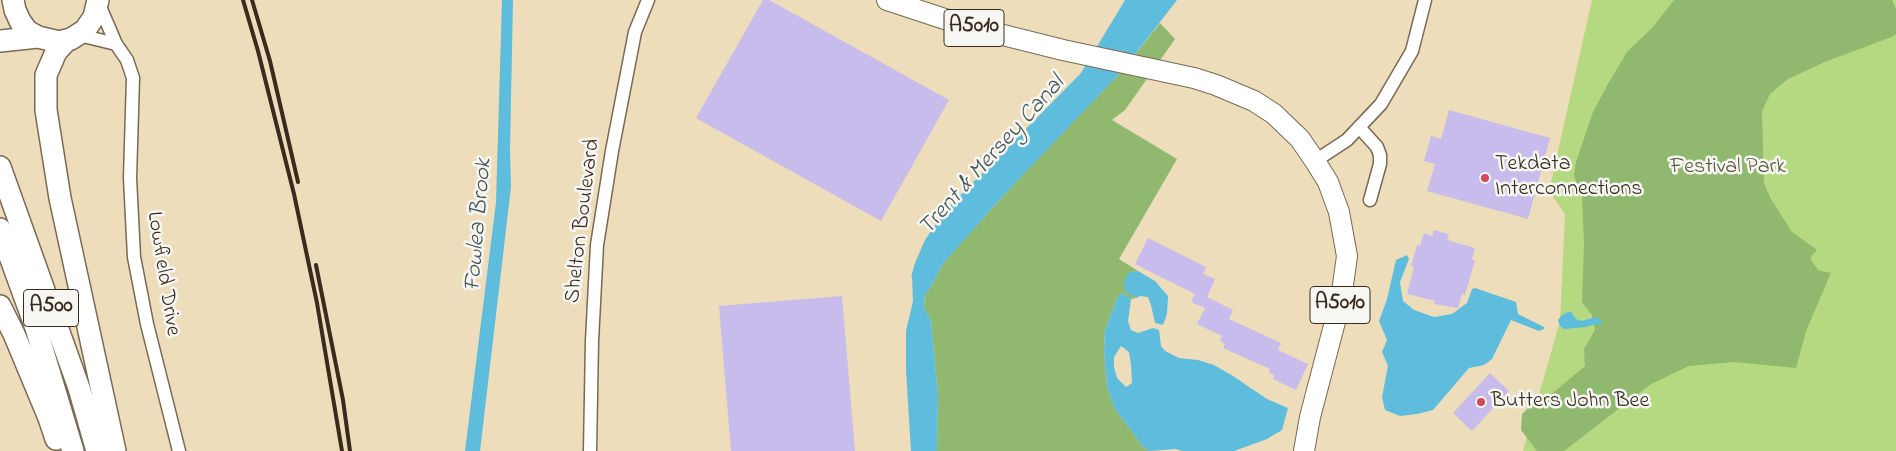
<!DOCTYPE html>
<html>
<head>
<meta charset="utf-8">
<style>
	body { margin:0 }
	canvas { display:block; background:#edddba }
</style>
</head>
<body>
<canvas width="1896" height="451"></canvas>
<script>
const c = document.querySelector('canvas').getContext('2d');
c.lineJoin = 'round';
function fill(path, color) {
  c.fillStyle = color;
  c.fill(path, 'evenodd');
}
function poly(rows) {
  const path = new Path2D();
  for (const r of rows) {
    path.moveTo(r[0], r[1]);
    for (let i = 2; i < r.length; i += 2) path.lineTo(r[i], r[i + 1]);
  }
  return path;
}
function stroke(path, color, width, dash) {
  c.strokeStyle = color;
  c.lineWidth = width;
  c.lineCap = dash ? 'butt' : 'round';
  c.setLineDash(dash || []);
  c.stroke(path);
}
function label(font, color, halo, rows, align = 'center') {
  c.font = font + ' "Indie Flower",sans-serif';
  c.lineWidth = 5;
  c.setLineDash([]);
  c.textBaseline = 'middle';
  c.strokeStyle = halo;
  c.fillStyle = color;
  for (const [text, x, y, turn = 0] of rows) {
    c.save();
    c.translate(x, y);
    c.rotate((+turn || 0) * Math.PI / 180);
    c.textAlign = isNaN(turn) ? turn : align;
    if (halo) c.strokeText(text, 0, 0);
    c.fillText(text, 0, 0);
    c.restore();
  }
}
fill(poly([
	[1592,0,1896,0,1896,451,1523,451,1560,321,1565,214,1549,191]
]), '#b5d981');
fill(poly([
	[1674,0,1892,0,1896,9,1896,34,1894,36,1827,61,1788,79,1770,94,1762,111,1764,183,1771,199,1792,232,1817,250,1810,258,1818,270,1831,273,1806,331,1796,368,1734,362,1689,366,1651,384,1564,451,1537,451,1521,430,1522,414,1537,399,1548,397,1585,366,1584,349,1595,330,1592,315,1582,302,1584,245,1582,196,1574,176,1576,162,1593,112,1609,82,1627,52,1653,27],
	[1160,23,1175,39,1125,110,1112,120,1177,159,1119,259,1138,271,1129,272,1125,291,1136,298,1131,299,1122,293,1118,296,1105,330,1104,352,1107,387,1115,409,1144,448,1150,451,937,451,938,395,931,321,924,307,925,294,931,287,942,265,1002,197,1123,70]
]), '#90b96f');
fill(poly([
	[502,0,513,0,510,150,511,187,480,451,465,451,496,202],
	[1125,0,1177,0,1123,70,1002,197,942,265,931,287,925,294,924,307,931,321,938,395,937,451,911,451,906,370,906,331,913,301,912,276,911,277,915,263,925,240,945,211,1081,73],
	[1407,255,1409,259,1400,282,1403,301,1414,310,1434,317,1452,314,1467,303,1472,289,1475,288,1516,302,1518,314,1544,327,1544,329,1539,331,1511,320,1492,359,1484,365,1469,368,1433,410,1417,414,1400,416,1385,410,1382,397,1388,366,1382,352,1387,340,1379,321,1387,299,1396,260],
	[1138,271,1155,281,1168,296,1167,314,1163,325,1155,323,1151,305,1148,297,1140,296,1136,298,1125,291,1124,282,1126,277,1129,272],
	[1122,293,1131,299,1128,321,1131,330,1138,333,1153,328,1159,330,1161,346,1165,351,1179,358,1198,360,1214,365,1233,376,1267,399,1288,408,1282,430,1267,439,1234,451,1182,451,1176,449,1150,451,1144,448,1115,409,1107,387,1104,352,1105,330,1118,296],
	[1121,346,1129,352,1131,365,1132,383,1126,387,1117,378,1114,367,1114,357],
	[1568,312,1571,312,1576,319,1581,321,1597,317,1602,321,1601,325,1596,324,1586,327,1564,329,1560,326,1558,320,1562,315]
]), '#5ebcdc');
fill(poly([
	[763,0,769,0,949,100,881,221,696,118],
	[1449,110,1550,138,1528,219,1427,191,1435,164,1424,161,1431,136,1441,139],
	[1434,230,1449,234,1447,240,1475,248,1472,260,1475,260,1465,295,1462,294,1458,308,1434,304,1435,301,1407,294,1414,267,1411,266,1417,245,1420,246,1424,233,1432,236],
	[1148,238,1206,267,1203,274,1215,279,1207,297,1233,310,1229,319,1281,343,1278,350,1308,364,1296,390,1273,379,1274,375,1269,373,1270,369,1223,348,1225,344,1220,341,1222,336,1197,324,1205,308,1191,302,1195,294,1135,264],
	[842,296,855,451,731,451,719,306],
	[1490,373,1509,391,1472,431,1453,413]
]), '#c7bceb');
const minor = poly([
	[98,2,116,44,127,60,133,78,130,178,134,257,147,324,179,451],
	[79,35,116,44],
	[1359,127,1377,147,1380,155,1380,164,1370,200],
	[1315,161,1347,140,1381,104,1412,51,1425,0],
	[590,451,592,341,597,245,612,151,635,32,648,0]
]);
const primary = poly([
	[887,0,963,25,1063,50,1194,78,1216,85,1254,101,1274,114,1300,139,1315,161,1328,182,1339,212,1347,256,1341,299,1310,417,1304,451]
]);
const trunk = poly([
	[13,0,15,10,20,21,27,31,38,37,59,42,71,39,85,30,94,17,98,0],
	[67,40,56,52,46,75,46,110,60,198,115,451],
	[0,41,38,37],
	[0,167,79,388,97,451],
	[0,229,36,328,73,451],
	[0,306,14,334,49,418,56,439]
]);
stroke(minor, '#796955', 15);
stroke(primary, '#796955', 22);
stroke(trunk, '#796955', 24);
stroke(minor, '#fff', 12);
stroke(primary, '#fff', 20);
stroke(trunk, '#fff', 21);
stroke(poly([
	[243,0,258,51,294,194,317,303,342,451],
	[252,0,270,61,298,182],
	[316,265,343,400,350,451]
]), '#3b2a1e', 4);
for (const [x, y, r, color] of [
	[1485,178,5,"#d1495b"],
	[1481,402,5,"#d1495b"]
]) {
  const dot = new Path2D();
  dot.arc(x, y, r, 0, 2 * Math.PI);
  c.fillStyle = color;
  c.fill(dot);
  stroke(dot, '#f6f6f2', 2);
}
for (const [x, y, w] of [
	[974,28,60],
	[1340,305,60],
	[51,308,55]
]) {
  const box = new Path2D();
  box.roundRect(x - w / 2, y - 18.5, w, 37, 4);
  c.fillStyle = '#f6f6f2';
  c.fill(box);
  stroke(box, '#3b2a1e', 1);
}
label('bold 21px', '#3b2a1e', null, [
	["A5010",974,28],
	["A5010",1340,305],
	["A500",51,308]
]);
label('22px', '#3b2a1e', '#f6f6f2', [
	["Tekdata",1495,165],
	["Interconnections",1495,190],
	["Butters John Bee",1491,402]
], 'left');
label('22px', '#5a5637', '#f6f6f2', [
	["Festival Park",1728,168]
]);
label('22px', '#3b2a1e', '#f6f6f2', [
	["Shelton Boulevard",584,221,-83],
	["Lowfield Drive",162,274,81]
]);
label('italic 24px', '#465657', '#f6f6f2', [
	["Trent & Mersey Canal",993,157,-48],
	["Fowlea Brook",480,225,-85]
]);
</script>
</body>
</html>
